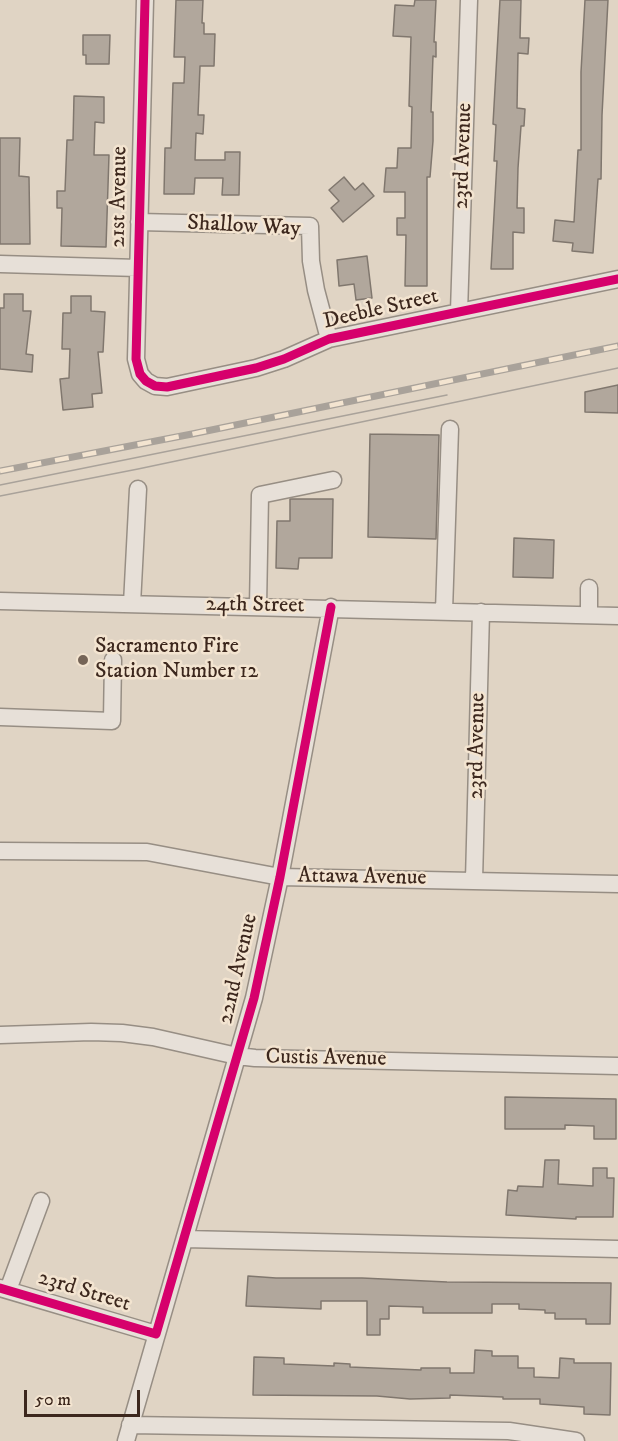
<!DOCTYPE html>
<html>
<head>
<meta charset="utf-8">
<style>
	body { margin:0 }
	#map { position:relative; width:618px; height:1441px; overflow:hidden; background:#e0d4c4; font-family:"IM FELL DW Pica",serif }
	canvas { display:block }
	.scale { position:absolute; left:24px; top:1390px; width:116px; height:27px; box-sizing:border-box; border:3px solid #3c271d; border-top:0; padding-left:8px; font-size:18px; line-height:21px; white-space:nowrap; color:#3c271d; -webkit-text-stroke:4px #f3e4d0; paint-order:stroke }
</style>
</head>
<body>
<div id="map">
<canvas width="618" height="1441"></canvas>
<div class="scale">50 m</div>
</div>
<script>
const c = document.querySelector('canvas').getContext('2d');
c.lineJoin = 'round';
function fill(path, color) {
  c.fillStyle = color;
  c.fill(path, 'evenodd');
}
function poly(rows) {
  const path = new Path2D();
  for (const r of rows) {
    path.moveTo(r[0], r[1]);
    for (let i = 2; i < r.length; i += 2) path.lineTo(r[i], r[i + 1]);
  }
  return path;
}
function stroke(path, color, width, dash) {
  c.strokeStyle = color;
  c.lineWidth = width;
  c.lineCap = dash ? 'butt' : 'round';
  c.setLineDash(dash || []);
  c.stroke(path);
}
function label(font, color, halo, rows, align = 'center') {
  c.font = font + ' "IM FELL DW Pica",serif';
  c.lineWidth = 5;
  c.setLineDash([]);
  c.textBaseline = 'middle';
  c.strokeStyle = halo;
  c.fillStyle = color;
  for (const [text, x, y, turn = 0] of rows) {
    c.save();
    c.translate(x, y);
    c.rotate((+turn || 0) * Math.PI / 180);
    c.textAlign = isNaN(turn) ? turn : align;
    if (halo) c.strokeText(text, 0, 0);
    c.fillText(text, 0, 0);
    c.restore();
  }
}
const building = poly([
	[176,0,203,0,202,23,204,23,204,34,215,34,214,66,200,66,198,115,204,115,203,134,196,133,195,160,225,160,225,152,240,152,239,195,222,195,223,178,195,178,194,194,164,194,165,148,171,148,173,83,184,83,185,57,174,57,176,0],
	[415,0,436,0,434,42,436,42,436,57,433,56,431,112,433,112,433,141,430,177,427,177,427,286,405,286,406,235,397,235,397,218,405,218,405,192,384,192,386,168,397,168,398,148,411,148,412,107,409,106,411,37,393,36,395,5,414,6,415,0],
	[500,0,521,0,520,38,529,38,528,54,518,53,517,108,525,109,524,126,521,126,518,168,517,208,524,208,524,233,513,232,513,269,491,269,497,161,494,161,496,125,493,124,500,0],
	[585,0,608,0,602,115,601,179,598,179,593,253,572,251,573,243,553,241,555,220,574,222,578,150,581,150,581,72,585,0],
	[83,35,110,35,109,64,86,64,86,55,83,55,83,35],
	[74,96,104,97,104,123,95,122,94,155,109,155,106,247,61,246,62,208,57,208,57,191,65,191,67,140,73,140,74,96],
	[0,138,20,138,19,176,29,177,30,244,0,244,0,138],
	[344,177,355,190,363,183,374,196,343,222,331,208,339,201,329,190,344,177],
	[367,256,372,298,356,300,354,284,339,286,337,260,367,256],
	[4,294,23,294,23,311,31,311,26,354,33,355,32,372,0,369,0,308,4,308,4,294],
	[71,296,91,296,91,311,105,312,103,352,98,352,102,393,92,394,93,407,63,410,60,379,69,378,70,349,62,349,63,313,71,313,71,296],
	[618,385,618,413,585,412,585,392,618,385],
	[370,434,439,435,436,539,368,537,370,434],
	[290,499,333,499,332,558,299,558,298,569,276,568,277,521,290,521,290,499],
	[514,538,554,540,553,578,513,577,514,538],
	[505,1097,616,1099,616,1139,594,1139,594,1126,565,1125,565,1129,505,1129,505,1097],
	[545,1160,559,1160,558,1184,593,1186,593,1168,607,1168,607,1178,614,1178,613,1217,576,1217,576,1219,506,1215,508,1190,517,1191,518,1186,543,1187,545,1160],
	[248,1276,276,1278,362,1278,447,1282,611,1283,610,1324,586,1324,586,1319,555,1319,555,1313,545,1313,545,1310,519,1309,519,1304,492,1304,492,1313,423,1313,423,1307,389,1306,389,1319,380,1319,380,1335,367,1335,367,1301,321,1301,321,1309,246,1306,248,1276],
	[475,1350,492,1351,492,1356,518,1356,518,1368,534,1368,534,1377,559,1378,560,1358,574,1359,574,1363,611,1363,610,1415,584,1414,584,1407,540,1404,540,1399,503,1399,503,1397,450,1395,450,1398,410,1399,377,1396,253,1395,254,1357,284,1358,284,1364,334,1366,334,1363,350,1364,350,1367,421,1370,421,1368,450,1368,450,1373,474,1373,475,1350]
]);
fill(building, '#b1a79c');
stroke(building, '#80776e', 1.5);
const minor = poly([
	[145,0,136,359,140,374,146,381,155,386,167,387,256,368,284,359,329,339,618,279],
	[139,222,310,226,311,261,316,290,329,339],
	[0,264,138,268],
	[459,312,469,0],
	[0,601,618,616],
	[132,604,138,489],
	[258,607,260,495,333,480],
	[444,611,450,429],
	[589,615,589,588],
	[0,717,112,721,113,660],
	[0,851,147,852,280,877,618,884],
	[474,880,481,612],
	[0,1035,91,1032,122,1033,153,1037,237,1056,255,1058,618,1066],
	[185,1239,618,1249],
	[0,1288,156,1334],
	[8,1290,41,1201],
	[130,1425,509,1431,576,1441],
	[126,1441,254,998,280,877,331,607]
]);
stroke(minor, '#978e84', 19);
stroke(minor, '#e7e0d8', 16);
stroke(poly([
	[0,485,447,395],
	[0,496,138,469,618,368]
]), '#a9a29a', 1.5);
const rail = poly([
	[0,471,192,434,618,346]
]);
stroke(rail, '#a9a29a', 7);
stroke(rail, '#f3e4d0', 4.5, [14]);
stroke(poly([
	[145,0,136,359,140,374,146,381,155,386,167,387,256,368,284,359,329,339,618,279],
	[0,1288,156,1334,254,998,280,877,331,607]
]), '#d6006c', 9);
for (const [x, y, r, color] of [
	[83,660,6,"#756457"]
]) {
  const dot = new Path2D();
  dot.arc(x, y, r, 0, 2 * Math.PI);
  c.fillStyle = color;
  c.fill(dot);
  stroke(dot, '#f3e4d0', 2);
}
label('22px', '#3c271d', '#f3e4d0', [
	["23rd Avenue",464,156,-88],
	["21st Avenue",120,197,-89],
	["Shallow Way",244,227,3],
	["Deeble Street",381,310,-13],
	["24th Street",255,606,1],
	["23rd Avenue",478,746,-89],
	["Attawa Avenue",362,878,1],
	["22nd Avenue",239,969,-77],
	["Custis Avenue",326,1059,1],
	["23rd Street",84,1292,17]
]);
label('22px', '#3c271d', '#f3e4d0', [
	["Sacramento Fire",95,647],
	["Station Number 12",95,672]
], 'left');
</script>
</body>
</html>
